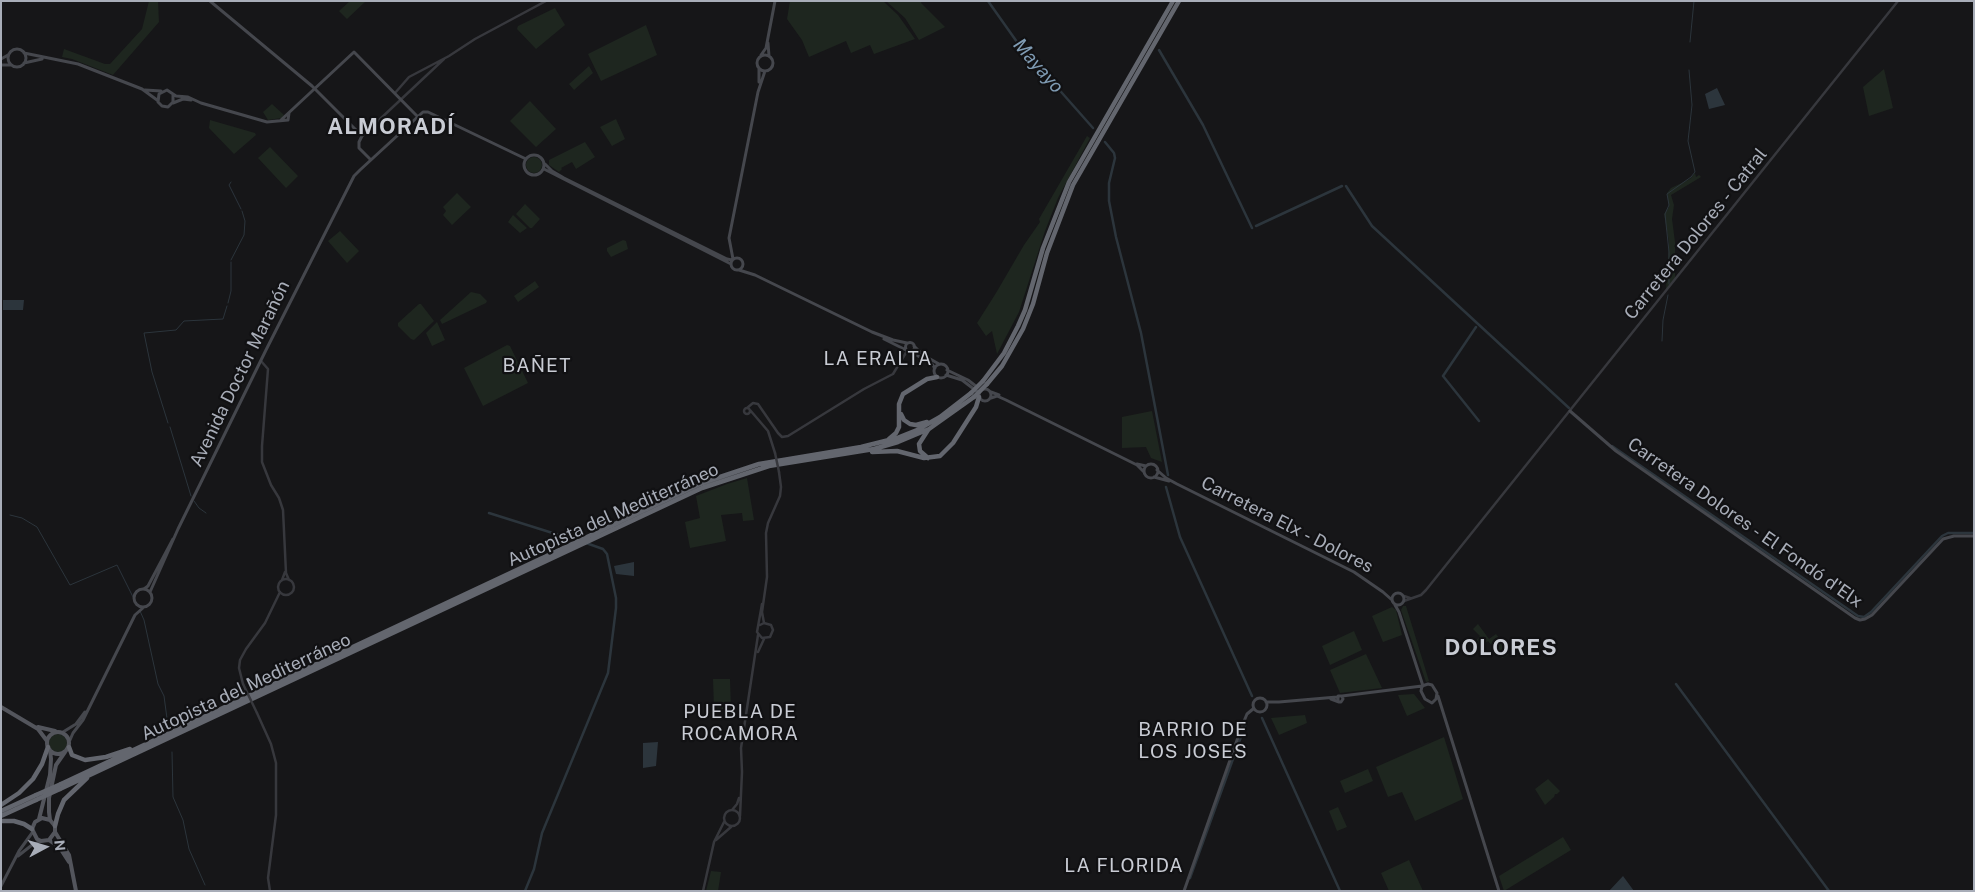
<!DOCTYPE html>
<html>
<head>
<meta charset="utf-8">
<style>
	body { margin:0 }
	#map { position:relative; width:1975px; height:892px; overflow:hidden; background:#161618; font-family:"Public Sans",sans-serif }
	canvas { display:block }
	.frame { position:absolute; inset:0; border:2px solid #a8adb8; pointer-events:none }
	.north { position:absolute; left:20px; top:822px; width:50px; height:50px; -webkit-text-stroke:4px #111113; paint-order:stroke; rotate:84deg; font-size:14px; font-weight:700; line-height:20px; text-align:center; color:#a8adb8 }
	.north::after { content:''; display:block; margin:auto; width:18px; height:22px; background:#a8adb8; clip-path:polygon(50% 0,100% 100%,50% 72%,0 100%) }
</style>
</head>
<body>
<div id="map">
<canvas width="1975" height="892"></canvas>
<div class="frame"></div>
<div class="north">N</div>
</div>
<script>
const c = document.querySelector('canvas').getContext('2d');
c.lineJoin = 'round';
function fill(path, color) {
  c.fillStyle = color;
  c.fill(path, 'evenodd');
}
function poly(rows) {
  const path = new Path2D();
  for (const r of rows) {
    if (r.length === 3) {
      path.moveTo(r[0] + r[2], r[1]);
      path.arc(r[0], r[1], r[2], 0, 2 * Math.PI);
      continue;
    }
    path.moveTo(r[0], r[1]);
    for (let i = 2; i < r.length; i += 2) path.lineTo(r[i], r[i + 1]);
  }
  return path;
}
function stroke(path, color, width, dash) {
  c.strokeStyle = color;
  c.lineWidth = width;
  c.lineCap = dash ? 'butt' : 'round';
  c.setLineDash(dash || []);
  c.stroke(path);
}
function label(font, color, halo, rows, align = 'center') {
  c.font = font + ' "Public Sans",sans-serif';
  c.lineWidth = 4.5;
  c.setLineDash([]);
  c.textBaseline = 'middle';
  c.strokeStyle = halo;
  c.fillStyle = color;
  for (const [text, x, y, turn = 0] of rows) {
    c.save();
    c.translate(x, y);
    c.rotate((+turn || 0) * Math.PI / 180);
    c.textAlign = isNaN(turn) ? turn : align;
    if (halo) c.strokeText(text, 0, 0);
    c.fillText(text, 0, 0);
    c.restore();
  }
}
fill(poly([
	[149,1,158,1,159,22,113,75,72,59,62,57,64,49,105,64,110,64,142,29],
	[350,1,366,1,347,19,339,11],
	[790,1,883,1,898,15,915,39,874,54,870,45,851,53,846,41,809,57,802,40,787,19],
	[886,1,922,1,921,3,945,27,919,40,905,18],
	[555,8,565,25,536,49,517,29,518,26],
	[646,25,657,55,601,81,588,54],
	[589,66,593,73,574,90,569,84],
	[1884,69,1893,108,1869,116,1863,87],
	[530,101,556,129,536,147,510,121],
	[272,104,284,115,282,118,268,120,263,112],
	[616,119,625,139,612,146,600,127],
	[210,120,255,133,256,135,234,154,209,128],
	[1087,136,1090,138,1058,198,1045,231,1019,312,997,354,992,331,986,336,977,323,996,293,1024,245,1040,222,1039,219],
	[585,142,595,157,576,169,572,162,561,168,562,169,559,172,549,165,549,160],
	[270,147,298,176,286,188,258,158],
	[534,165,8],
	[1695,173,1696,177,1699,175,1701,177,1671,195,1674,205,1672,219,1675,242,1675,278,1666,289,1669,242,1664,214,1669,207,1667,193,1671,188,1690,179],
	[457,193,471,207,452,225,443,215,446,211,443,207],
	[525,204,540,219,532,228,530,228,516,214],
	[513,215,527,228,520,233,508,222],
	[340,231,359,251,347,263,328,241],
	[623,240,626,241,628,249,611,257,607,251,607,248],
	[535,281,539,287,518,302,514,296],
	[471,292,480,294,487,301,486,303,442,324,440,320],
	[419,304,421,304,434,321,414,340,411,339,398,326,398,323],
	[437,322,445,340,432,346,426,333],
	[507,345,510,346,528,383,483,406,464,368],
	[1152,411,1162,462,1151,458,1146,447,1122,448,1122,417],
	[747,478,754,520,743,521,742,513,721,515,726,541,690,548,685,522,700,518,696,496,727,484],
	[1403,606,1406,606,1429,681,1426,682,1401,610],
	[1392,607,1396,610,1402,635,1383,642,1372,616],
	[1478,624,1489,639,1496,634,1508,650,1508,655,1502,658,1488,641,1479,649,1474,643,1480,636,1473,629],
	[1354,631,1362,650,1330,665,1322,646],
	[1366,654,1382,688,1340,693,1330,670],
	[713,679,730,679,731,709,714,709],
	[1414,694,1425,708,1407,716,1398,695],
	[1305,715,1307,723,1279,735,1271,718],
	[58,743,9],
	[1444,737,1463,799,1415,821,1402,792,1388,797,1376,767],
	[1368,769,1373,781,1345,793,1340,781],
	[1548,779,1560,791,1557,794,1555,794,1554,797,1545,805,1535,789],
	[1338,807,1347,827,1337,831,1329,811],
	[1563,837,1571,850,1504,891,1499,876],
	[1409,860,1423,891,1389,891,1381,873],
	[711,871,721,872,718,891,706,891]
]), '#1e261f');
fill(poly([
	[1717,88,1725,105,1709,109,1705,94],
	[3,300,24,300,23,310,3,310],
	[634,562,634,576,616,574,614,566],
	[658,742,656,766,643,768,643,743],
	[1623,876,1634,891,1609,891]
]), '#2c353c');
stroke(poly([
	[1690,42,1694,1],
	[231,182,229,185,241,209],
	[231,260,244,235,245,221,242,211],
	[1669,284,1669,252,1665,214,1669,205,1667,194,1691,177,1695,172,1688,141,1692,105,1689,70],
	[228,303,231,291,231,262],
	[1662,341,1663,320,1668,295],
	[168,423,152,372,144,333,176,330,184,321,223,319,227,306],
	[170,427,191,496],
	[194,501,199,508,206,513],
	[10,515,22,518,37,527,70,585,117,565,133,597],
	[140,611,144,620,158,684,164,696,168,726],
	[172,752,173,797,183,820,189,849,205,885]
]), '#2c353c', 1);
stroke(poly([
	[988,1,1017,42,1093,128],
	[1159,50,1203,125,1252,228],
	[1105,142,1114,153,1115,158,1109,183,1109,201,1116,237,1141,333,1168,475],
	[1346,186,1372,226,1569,408],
	[1256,226,1342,186],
	[1476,327,1443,376,1479,421],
	[1612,446,1858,616,1864,617,1871,612,1942,536,1948,533,1974,533],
	[1166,487,1180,537,1252,696],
	[489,513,578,541],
	[1676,684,1829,891],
	[1262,718,1340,891],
	[1190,878,1246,723],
	[525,891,534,869,542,833,608,673,616,608,616,598,607,554,603,549,586,543]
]), '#2c353c', 2.5);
stroke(poly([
	[395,93,409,77,449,56,475,39,546,1],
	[362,136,444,59],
	[261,361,268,369,262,446,262,462,271,485,279,498,283,510,286,573,289,580],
	[747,411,3],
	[747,408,753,403,758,404,778,433,782,437,788,436,864,389,893,374,907,351],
	[750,410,768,431,775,453],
	[286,587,8],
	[282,580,285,572],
	[1404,596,1410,598],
	[1404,601,1421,595,1426,590,1898,1],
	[764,623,762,612,767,577,766,533,768,523,780,496,781,487,779,472],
	[760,625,764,623,771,625,773,630,770,637,762,638,757,632,762,604],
	[758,652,764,639],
	[243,684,239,668,240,660,246,649,265,623,280,592],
	[257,713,271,744,276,763,276,815,268,878,270,891],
	[732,818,8],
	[732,810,737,804,739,798],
	[740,816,742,772,741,748,758,635],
	[716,840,731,827],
	[703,891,714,842,724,822]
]), '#37383d', 2.5);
stroke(poly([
	[210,1,312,86,362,136,359,142,359,148,370,159],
	[768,43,769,56],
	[17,58,9],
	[24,53,78,64,142,89,157,100],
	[765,63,8],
	[761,55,766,48,775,1],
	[1,59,8,55],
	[24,63,42,59],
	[1,65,11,65],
	[759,82,759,69],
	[145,90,161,91],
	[173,95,173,102,168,107,162,106,158,102,159,94,167,90,176,96,188,97,201,103,267,122,288,120,289,113],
	[173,103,183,99,191,100],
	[281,120,354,52,417,116],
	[534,165,10],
	[545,164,552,171,564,178,727,259,732,260],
	[544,169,731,264],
	[737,264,6],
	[733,259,729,238,758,92,765,71],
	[739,270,755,275,872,332,893,340,907,343],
	[884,339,906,350],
	[910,347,4.5],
	[914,346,923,355,939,364],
	[910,352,930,362,935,368],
	[941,371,7],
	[947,370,968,380,977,387],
	[946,375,962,380,979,393],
	[985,395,6],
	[991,392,999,395],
	[991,398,997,396,1006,400,1137,465,1144,472],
	[1570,411,1616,451,1855,618,1860,620,1865,619,1872,615,1943,539,1954,536,1974,536],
	[1137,464,1146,466],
	[1151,471,7],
	[1157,470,1166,478,1177,484,1354,572,1383,592,1392,600],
	[1154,477,1169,481],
	[144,589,148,586,173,539],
	[143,598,9],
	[150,592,178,529,266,350,354,176,360,170,423,112,428,112,526,159],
	[1398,599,6],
	[1395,605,1399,612,1423,686],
	[1428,684,1432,685,1437,693,1436,699,1432,703,1425,699,1421,691,1422,686,1428,684],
	[1342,696,1422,686],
	[1438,696,1499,891],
	[1260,705,7],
	[1331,699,1339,702,1341,702,1343,699,1342,696,1338,696,1338,701],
	[1266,702,1279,702,1337,697],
	[63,732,76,724,85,712],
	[70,740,73,733,83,720,135,615,144,607],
	[18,856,32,845,41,841],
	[1,886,19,851,32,833],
	[1184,891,1242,726,1247,714,1253,709]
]), '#45474d', 3);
stroke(poly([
	[1,707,38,729,47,741],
	[38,727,55,731],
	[58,743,11],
	[39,819,50,775,51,759,50,750],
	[50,820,42,818,35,822,32,829,37,839,41,841,49,840,55,832,55,826,50,820,49,812,49,798,56,765,65,752],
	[55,832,69,855,76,891],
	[49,840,60,848,69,862]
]), '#53555c', 4);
stroke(poly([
	[983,381,1004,353,1018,326,1025,310,1043,248,1069,182,1173,1],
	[987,384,1002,366,1023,329,1033,304,1047,253,1073,185,1179,1],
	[901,414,904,420,910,424,916,425,927,422],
	[928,430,919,444,920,451,928,458],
	[889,439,896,433,899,427,899,404,903,394,927,379,937,377],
	[872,452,897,451,924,458,940,456,953,443,976,407,979,397],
	[69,747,72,755,85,760,106,757,130,749],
	[61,784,702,483,759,464,861,447,897,438,917,430,940,417,971,393],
	[60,789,702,488,769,466,874,449,898,442,929,429,974,397],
	[1,805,19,793,33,779,42,764,48,747],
	[1,811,36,795],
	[1,816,36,800],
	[1,821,14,821,24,824,32,829],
	[55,826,58,814,64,800,87,778]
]), '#63666e', 4.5);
stroke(poly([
	[775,453,779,472],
	[243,684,257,713]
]), '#37383d', 2.5);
stroke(poly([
	[971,393,983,381],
	[974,397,987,384],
	[36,795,61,784],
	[36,800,60,789]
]), '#63666e', 4.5);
label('18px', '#a8adb8', '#111113', [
	["Carretera Dolores - Catral",1696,234,-51],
	["Avenida Doctor Marañón",240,374,-64],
	["Autopista del Mediterráneo",613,515,-24],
	["Carretera Dolores - El Fondó d'Elx",1745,523,35],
	["Carretera Elx - Dolores",1287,525,27],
	["Autopista del Mediterráneo",246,687,-25]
]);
label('italic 19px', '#7f9bb3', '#111113', [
	["Mayayo",1038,66,49]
]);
c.letterSpacing = '1px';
label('19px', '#c9ccd4', '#111113', [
	["LA ERALTA",878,359],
	["BAÑET",537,366],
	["PUEBLA DE",740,712],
	["ROCAMORA",740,734],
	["BARRIO DE",1193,730],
	["LOS JOSES",1193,752],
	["LA FLORIDA",1124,866]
]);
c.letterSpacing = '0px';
c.letterSpacing = '1px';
label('bold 22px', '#c9ccd4', '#111113', [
	["ALMORADÍ",391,127],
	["DOLORES",1501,648]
]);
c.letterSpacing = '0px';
</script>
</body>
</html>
